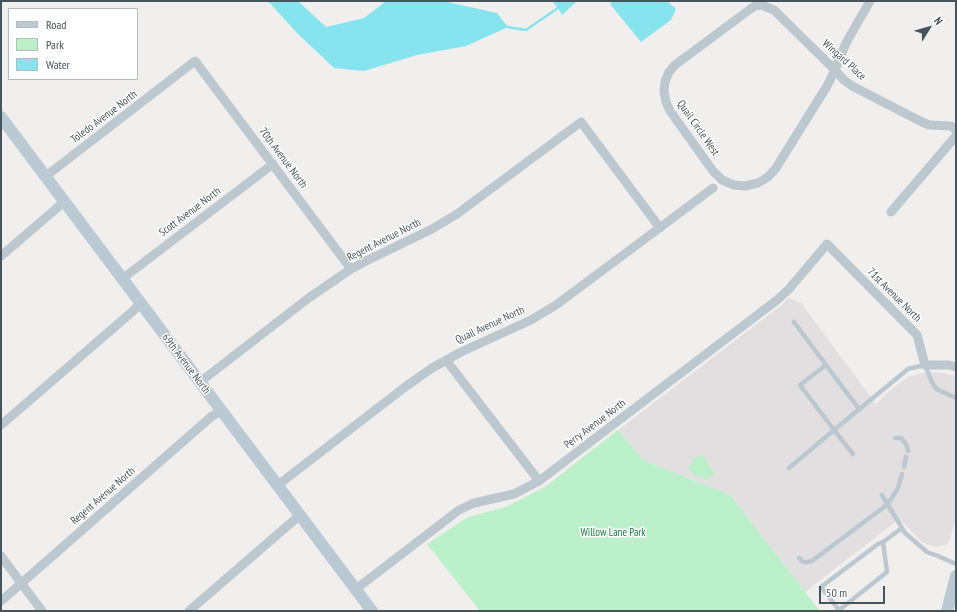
<!DOCTYPE html>
<html>
<head>
<meta charset="utf-8">
<style>
	body { margin:0 }
	#map { position:relative; width:957px; height:612px; overflow:hidden; background:#f1eeee; font-family:"PT Sans Narrow",sans-serif }
	canvas { display:block }
	.frame { position:absolute; inset:0; border:2px solid #46545c; pointer-events:none }
	.legend { position:absolute; left:8px; top:8px; width:130px; height:72px; box-sizing:border-box; background:#fff; border:1px solid #b5bbbe; margin:0; padding:5px 7px; list-style:none; font-size:12px; color:#46545c }
	.legend li { display:flex; align-items:center; gap:8px; height:20px }
	.legend b { width:20px; border:1px solid #b5bbbe }
	.north { position:absolute; left:909px; top:8px; width:40px; height:40px; -webkit-text-stroke:3px #fff; paint-order:stroke; rotate:53deg; font-size:11px; font-weight:700; line-height:16px; text-align:center; color:#46545c }
	.north::after { content:''; display:block; margin:auto; width:14px; height:18px; background:#46545c; clip-path:polygon(50% 0,100% 100%,50% 72%,0 100%) }
	.scale { position:absolute; left:819px; top:586px; width:66px; height:18px; box-sizing:border-box; border:2px solid #46545c; border-top:0; padding-left:5px; font-size:12px; line-height:14px; white-space:nowrap; color:#46545c; -webkit-text-stroke:3px #fff; paint-order:stroke }
</style>
</head>
<body>
<div id="map">
<canvas width="957" height="612"></canvas>
<div class="frame"></div>
<ul class="legend">
<li><b style="height:5px;background:#bbc9d3"></b>Road</li>
<li><b style="height:11px;background:#bbf0ca"></b>Park</li>
<li><b style="height:11px;background:#87e3ee"></b>Water</li>
</ul>
<div class="north">N</div>
<div class="scale">50 m</div>
</div>
<script>
const c = document.querySelector('canvas').getContext('2d');
c.lineJoin = 'round';
function fill(path, color) {
  c.fillStyle = color;
  c.fill(path, 'evenodd');
}
function poly(rows) {
  const path = new Path2D();
  for (const r of rows) {
    path.moveTo(r[0], r[1]);
    for (let i = 2; i < r.length; i += 2) path.lineTo(r[i], r[i + 1]);
  }
  return path;
}
function stroke(path, color, width, dash) {
  c.strokeStyle = color;
  c.lineWidth = width;
  c.lineCap = dash ? 'butt' : 'round';
  c.setLineDash(dash || []);
  c.stroke(path);
}
function label(font, color, halo, rows, align = 'center') {
  c.font = font + ' "PT Sans Narrow",sans-serif';
  c.lineWidth = 3;
  c.setLineDash([]);
  c.textBaseline = 'middle';
  c.strokeStyle = halo;
  c.fillStyle = color;
  for (const [text, x, y, turn = 0] of rows) {
    c.save();
    c.translate(x, y);
    c.rotate((+turn || 0) * Math.PI / 180);
    c.textAlign = isNaN(turn) ? turn : align;
    if (halo) c.strokeText(text, 0, 0);
    c.fillText(text, 0, 0);
    c.restore();
  }
}
fill(poly([
	[788,298,801,303,876,404,889,391,908,377,927,372,944,373,956,377,956,517,949,542,945,545,934,547,922,542,899,519,805,592,730,495,643,460,618,430,783,304]
]), '#e2dfe0');
fill(poly([
	[618,430,643,460,730,495,820,611,480,611,427,544,468,517,506,507,545,487],
	[700,455,705,457,709,466,713,469,713,476,706,479,695,475,690,470,689,467,693,462,692,460]
]), '#bbf0ca');
fill(poly([
	[268,1,298,1,326,27,364,18,386,1,443,1,497,13,508,27,466,46,417,55,364,71,334,68,296,32],
	[553,1,577,1,562,15,558,8,553,2],
	[613,1,667,1,676,9,671,20,641,42,610,4]
]), '#87e3ee');
stroke(poly([
	[507,27,526,30,558,8]
]), '#87e3ee', 2.5);
stroke(poly([
	[794,322,826,365],
	[859,409,826,365,800,385,834,430,908,369,925,365,932,382,936,389,956,398],
	[895,438,901,438,906,444,908,451],
	[904,467,906,457],
	[789,468,834,430,853,454],
	[882,495,905,533,927,552,938,556,956,564],
	[799,558,803,562,807,562,812,561,888,504,898,488,902,474],
	[839,610,821,587,878,544,883,542,902,528],
	[838,611,887,572,883,542]
]), '#bcc7ce', 4.5);
stroke(poly([
	[870,1,846,43,835,70,827,86,776,168,768,177,758,183,745,186,734,185,722,180,713,171,670,111,666,102,664,92,665,82,669,72,675,65,749,10,755,6,761,5,774,10,835,70,844,80,852,86,922,122,929,125,951,126,956,130],
	[46,176,195,61,351,269],
	[891,212,956,136],
	[1,256,65,201],
	[122,279,273,164],
	[446,360,539,481],
	[200,382,310,297,351,269,368,260,432,229,457,214,581,122,660,228],
	[1,425,133,311,140,303],
	[278,485,405,387,432,368,461,352,531,320,556,305,713,188],
	[1,556,42,611],
	[356,589,459,510,474,503,514,494,539,481,777,300,789,289,827,244,917,335,925,365,949,365,956,367],
	[1,601,212,416,222,411],
	[189,611,300,515]
]), '#bcc7ce', 9);
stroke(poly([
	[1,117,372,611],
	[947,611,956,576]
]), '#bbc9d3', 12);
label('11px', '#46545c', '#fff', [
	["Wingard Place",844,60,42],
	["Toledo Avenue North",104,117,-37],
	["Quail Circle West",698,128,55],
	["70th Avenue North",283,158,53],
	["Scott Avenue North",190,212,-37],
	["Regent Avenue North",384,240,-27],
	["71st Avenue North",894,295,45],
	["Quail Avenue North",490,325,-25],
	["69th Avenue North",186,364,53],
	["Perry Avenue North",595,424,-37],
	["Regent Avenue North",103,496,-41]
]);
label('11px', '#147f3f', '#fff', [
	["Willow Lane Park",613,533]
]);
</script>
</body>
</html>
